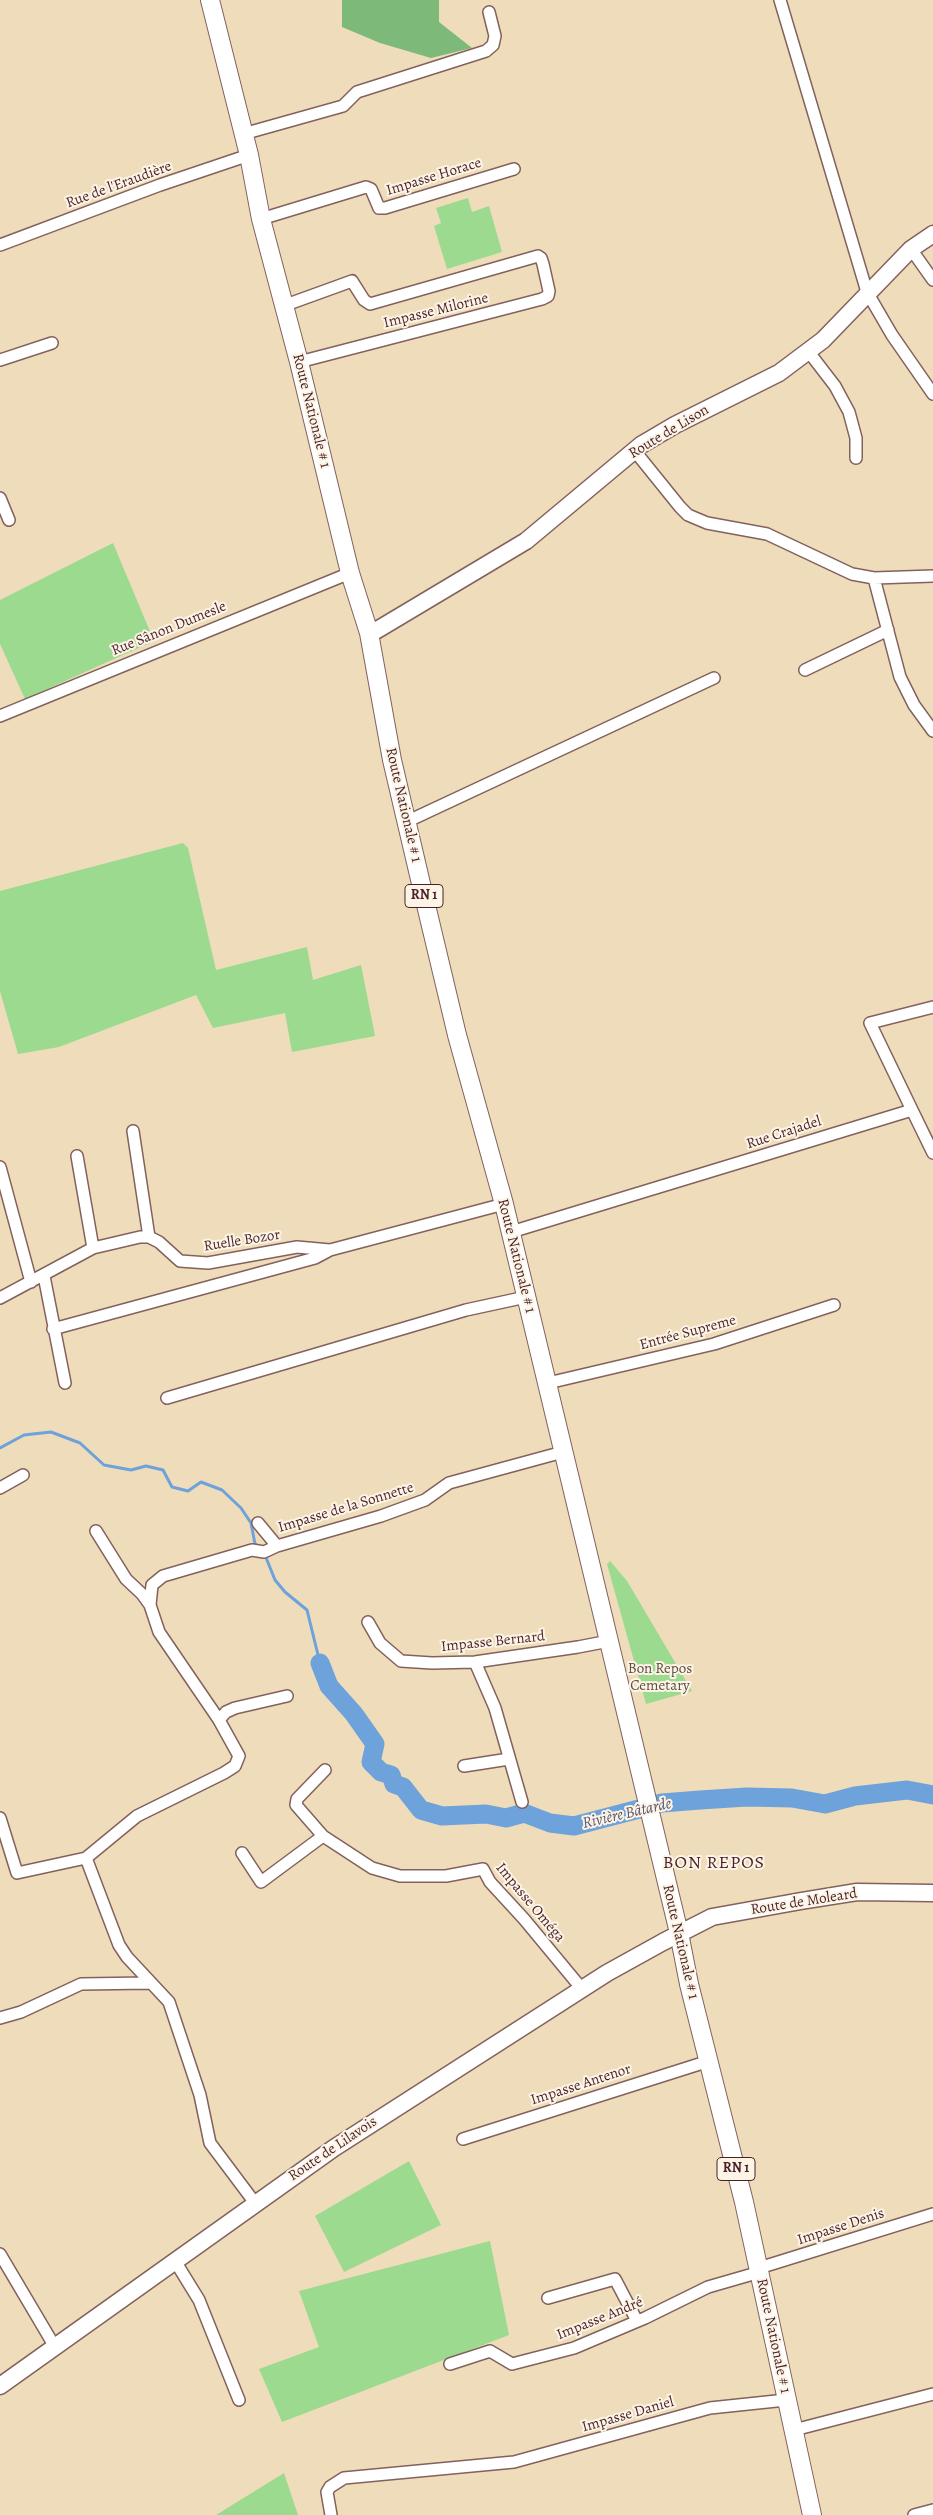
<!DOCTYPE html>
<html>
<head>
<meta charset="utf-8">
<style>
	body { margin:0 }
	canvas { display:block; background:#eedcba }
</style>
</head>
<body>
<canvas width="933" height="2515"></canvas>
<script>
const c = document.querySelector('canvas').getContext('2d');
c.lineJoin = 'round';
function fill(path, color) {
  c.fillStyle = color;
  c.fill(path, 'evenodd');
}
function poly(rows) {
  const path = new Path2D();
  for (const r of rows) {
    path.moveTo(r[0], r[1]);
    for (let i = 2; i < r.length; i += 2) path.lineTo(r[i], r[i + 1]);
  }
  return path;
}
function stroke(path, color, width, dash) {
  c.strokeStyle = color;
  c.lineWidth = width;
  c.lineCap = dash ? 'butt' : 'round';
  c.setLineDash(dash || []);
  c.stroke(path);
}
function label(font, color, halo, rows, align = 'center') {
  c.font = font + ' Alegreya,serif';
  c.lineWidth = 4;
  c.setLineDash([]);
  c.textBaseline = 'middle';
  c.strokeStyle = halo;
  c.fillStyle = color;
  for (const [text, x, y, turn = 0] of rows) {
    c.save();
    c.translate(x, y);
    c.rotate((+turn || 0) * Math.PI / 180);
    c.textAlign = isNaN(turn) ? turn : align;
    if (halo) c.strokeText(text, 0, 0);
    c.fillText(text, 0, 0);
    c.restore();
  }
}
fill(poly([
	[468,198,472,212,489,206,502,252,447,269,434,226,441,223,436,208],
	[113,543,154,641,25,699,0,644,0,600],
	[183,843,188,848,216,970,307,947,313,980,361,965,375,1036,292,1052,285,1013,213,1028,196,995,59,1047,18,1054,0,991,0,891],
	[610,1561,627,1581,692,1691,646,1704,607,1564],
	[409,2161,441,2225,344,2272,315,2216],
	[490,2241,509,2335,282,2422,259,2369,319,2347,299,2291],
	[284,2473,298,2515,216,2515]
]), '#9cda90');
fill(poly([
	[342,0,439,0,439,22,472,48,431,58,380,43,342,27]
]), '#7dba7a');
stroke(poly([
	[0,1448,24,1435,51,1432,80,1443,104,1465,131,1470,146,1466,163,1470,172,1487,188,1491,201,1482,222,1490,241,1508,251,1523,255,1544,260,1547],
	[265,1555,275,1580,285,1592,307,1610,320,1663]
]), '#6ea2da', 3);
stroke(poly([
	[320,1663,329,1686,354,1714,375,1744,371,1762,381,1772,391,1775,394,1784,403,1787,421,1810,442,1816,486,1814,506,1818,524,1813,550,1823,574,1826,662,1803,700,1800,747,1797,792,1798,825,1804,855,1796,907,1790,933,1795]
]), '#6ea2da', 19);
const street = poly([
	[780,0,867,292,892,335,933,394],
	[243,134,343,106,357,92,486,51,493,45,495,36,489,12],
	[261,219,366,187,371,189,379,208,385,208,514,169],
	[0,245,160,185,249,155],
	[911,249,933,280],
	[283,306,352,281,364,300,370,304,538,256,541,258,543,264,549,291,548,296,542,299,299,362],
	[808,351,835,386,849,412,856,438,856,458],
	[0,360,52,343],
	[634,450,680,507,688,515,707,523,767,534,852,574,874,578,933,576],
	[0,498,9,520],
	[874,578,900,677,914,705,933,731],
	[805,670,888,630],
	[0,716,350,573],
	[406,822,714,678],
	[912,1110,933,1153],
	[133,1131,149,1237],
	[77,1156,93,1248],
	[0,1167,31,1282],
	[511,1232,912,1110,870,1023,933,1007],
	[44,1276,65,1383],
	[0,1298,93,1248,140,1237,149,1237,159,1242,180,1261,208,1263,297,1247,330,1250,504,1204],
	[53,1329,315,1258,330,1250],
	[548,1383,714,1344,834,1305],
	[167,1398,466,1310,526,1297],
	[0,1488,23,1475],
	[258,1523,277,1546,381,1516,425,1500,449,1483,563,1452],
	[96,1531,126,1579,142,1594,150,1605],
	[368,1622,380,1643,401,1661,432,1663,475,1662,578,1647,609,1641],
	[475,1662,495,1708,522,1802],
	[219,1720,226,1712,235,1708,287,1696],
	[464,1766,509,1759],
	[0,1818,17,1873,86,1858,119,1945,127,1957,169,2002,200,2095,210,2143,255,2203],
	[323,1836,296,1805,297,1799,325,1770],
	[242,1853,261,1882,323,1836,372,1868,400,1876,446,1876,483,1869,490,1882,524,1919,582,1989],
	[86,1858,137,1816,224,1773,235,1766,239,1756,219,1720,159,1632,150,1605,152,1585,163,1576,252,1550,264,1552,277,1546],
	[0,2018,21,2012,81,1984,149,1983],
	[463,2139,709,2061],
	[0,2254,55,2347],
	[175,2261,199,2300,239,2400],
	[759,2268,933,2214],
	[548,2298,615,2279,637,2321],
	[450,2364,490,2351,512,2364,574,2348,645,2318,708,2287,760,2272],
	[794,2430,933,2394],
	[331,2515,327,2492,330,2487,344,2478,514,2462,710,2408,786,2400],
	[914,2515,933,2510]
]);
const secondary = poly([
	[369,633,377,630,526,541,641,445,675,425,779,373,823,340,911,249,933,234],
	[0,2386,334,2148,607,1973,663,1942,712,1917,801,1901,857,1892,933,1893]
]);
const primary = poly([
	[210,0,249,155,261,219,299,362,350,573,369,633,392,760,426,905,457,1035,504,1204,679,1933,689,1984,744,2202,812,2515]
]);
stroke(street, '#83615d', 14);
stroke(secondary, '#83615d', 19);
stroke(primary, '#83615d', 20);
stroke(street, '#fff', 11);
stroke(secondary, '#fff', 16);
stroke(primary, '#fff', 18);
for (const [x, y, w] of [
	[424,896,38],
	[736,2169,38]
]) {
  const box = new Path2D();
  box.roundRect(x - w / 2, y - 11.5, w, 23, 4);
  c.fillStyle = '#fcf5e5';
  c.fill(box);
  stroke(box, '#4a1f2b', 1);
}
label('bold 14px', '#4a1f2b', null, [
	["RN 1",424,896],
	["RN 1",736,2169]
]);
label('15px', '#4a1f2b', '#fcf5e5', [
	["Impasse Horace",434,177,-17],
	["Rue de l'Eraudière",119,185,-20],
	["Impasse Milorine",436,311,-14],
	["Route Nationale # 1",311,411,76],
	["Route de Lison",669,432,-31],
	["Rue Sânon Dumesle",169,629,-22],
	["Route Nationale # 1",403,805,77],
	["Rue Crajadel",784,1133,-18],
	["Ruelle Bozor",242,1241,-9],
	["Route Nationale # 1",516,1256,76],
	["Entrée Supreme",688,1333,-15],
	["Impasse de la Sonnette",346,1508,-17],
	["Impasse Bernard",493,1642,-6],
	["Route de Moleard",804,1902,-9],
	["Impasse Oméga",530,1903,50],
	["Route Nationale # 1",680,1942,77],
	["Impasse Antenor",581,2085,-18],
	["Route de Lilavois",333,2149,-34],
	["Impasse Denis",841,2227,-18],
	["Impasse André",600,2319,-22],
	["Route Nationale # 1",773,2336,78],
	["Impasse Daniel",628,2415,-16]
]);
label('15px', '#5e4e44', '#fcf5e5', [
	["Bon Repos",660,1669],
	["Cemetary",660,1686]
]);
label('italic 16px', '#585371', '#fcf5e5', [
	["Rivière Bâtarde",627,1814,-13]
]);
c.letterSpacing = '1px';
label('18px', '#4a1f2b', '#fcf5e5', [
	["BON REPOS",714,1864]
]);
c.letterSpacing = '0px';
</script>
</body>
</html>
